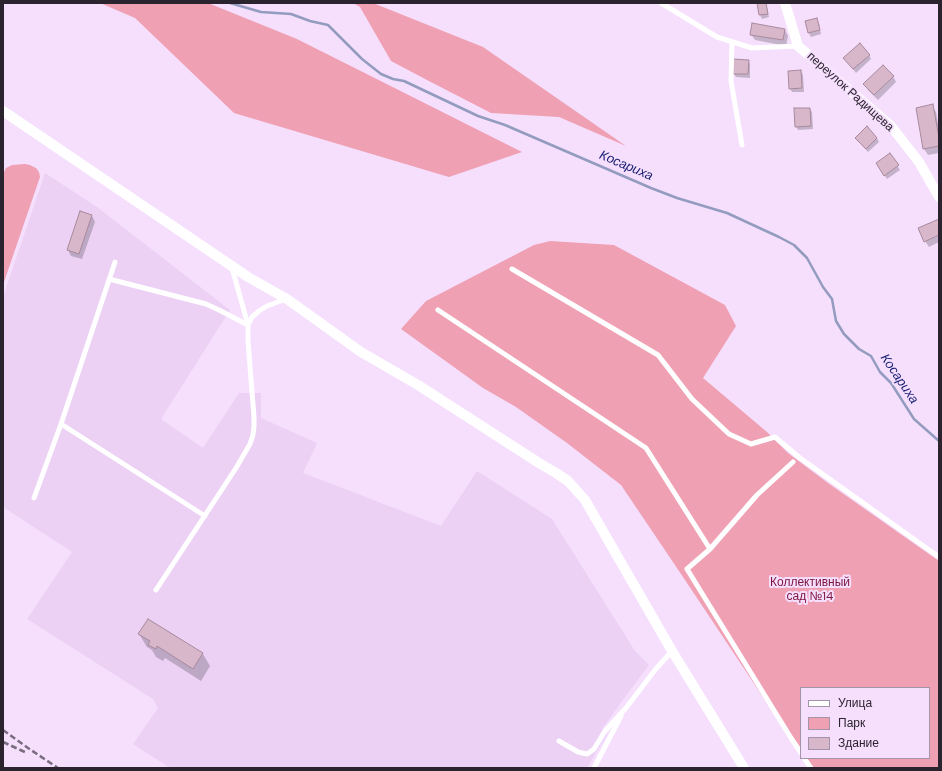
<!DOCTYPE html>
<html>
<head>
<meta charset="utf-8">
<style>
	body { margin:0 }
	#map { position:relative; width:942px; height:771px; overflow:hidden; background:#f5dffd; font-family:"DM Sans",sans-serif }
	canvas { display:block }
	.frame { position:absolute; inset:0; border:4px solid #2b232d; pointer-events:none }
	.legend { position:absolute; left:800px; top:687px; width:130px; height:72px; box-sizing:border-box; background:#f5dffd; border:1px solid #a494aa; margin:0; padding:5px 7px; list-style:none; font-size:12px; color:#2b232d }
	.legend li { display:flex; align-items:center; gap:8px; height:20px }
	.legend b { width:20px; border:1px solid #a494aa }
</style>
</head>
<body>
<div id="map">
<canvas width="942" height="771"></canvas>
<div class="frame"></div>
<ul class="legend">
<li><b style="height:5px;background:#fff"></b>Улица</li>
<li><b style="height:11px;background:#efa0b3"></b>Парк</li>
<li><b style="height:11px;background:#d8b7cb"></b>Здание</li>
</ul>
</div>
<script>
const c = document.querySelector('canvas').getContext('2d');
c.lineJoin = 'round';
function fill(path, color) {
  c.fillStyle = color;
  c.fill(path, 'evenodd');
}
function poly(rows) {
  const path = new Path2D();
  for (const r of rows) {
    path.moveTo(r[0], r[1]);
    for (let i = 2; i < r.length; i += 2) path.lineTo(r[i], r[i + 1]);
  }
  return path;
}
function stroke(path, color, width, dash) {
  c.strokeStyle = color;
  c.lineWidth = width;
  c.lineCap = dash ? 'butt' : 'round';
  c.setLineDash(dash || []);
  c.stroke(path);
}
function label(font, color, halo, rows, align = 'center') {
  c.font = font + ' "DM Sans",sans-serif';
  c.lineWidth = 4;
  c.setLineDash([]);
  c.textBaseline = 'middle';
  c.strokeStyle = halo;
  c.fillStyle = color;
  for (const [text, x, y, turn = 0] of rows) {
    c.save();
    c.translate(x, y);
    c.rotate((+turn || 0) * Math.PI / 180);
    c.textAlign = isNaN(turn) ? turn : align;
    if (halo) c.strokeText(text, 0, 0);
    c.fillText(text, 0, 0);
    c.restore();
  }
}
fill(poly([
	[45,173,97,207,230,310,161,419,203,448,239,393,261,393,261,418,317,443,303,473,441,526,477,471,552,519,635,651,649,665,628,693,602,729,607,734,587,768,170,768,133,744,158,708,153,699,27,619,72,552,3,507,3,297]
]), '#ecd1f5');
fill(poly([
	[100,3,208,3,297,39,522,152,449,177,234,113,135,18],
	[353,3,373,3,483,47,626,146,559,117,491,113,427,80,391,61,360,7],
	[25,164,30,165,36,168,39,172,40,177,3,285,3,174,6,168,12,165],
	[550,241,614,245,725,305,736,326,703,378,767,432,788,453,828,483,939,561,939,768,810,768,804,758,929,758,929,688,801,688,801,754,681,574,621,485,567,443,516,407,483,388,401,329,426,301,534,245]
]), '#efa0b3');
fill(poly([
	[758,3,766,3,769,17,762,19,760,15],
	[816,19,819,23,821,34,811,37,809,33,806,22],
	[785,30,788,36,786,46,755,40,751,34],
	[869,55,871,59,856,73,844,58],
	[748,60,750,64,750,78,736,77,734,74],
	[801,71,803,75,804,92,792,92,790,88],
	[893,76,896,82,878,100,868,90,865,85],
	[932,106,936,112,939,129,939,153,928,155,924,149,917,108],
	[810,109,812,112,813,129,798,130,796,126],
	[867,128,877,138,879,142,868,152,858,141,856,138],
	[890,154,900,170,887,179,879,167],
	[92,216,95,222,82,259,71,256,68,250],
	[939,220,939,242,929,247,925,241],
	[149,620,203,654,210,666,201,681,165,658,163,661,156,657,152,650,147,647,139,634]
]), '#0003');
stroke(poly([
	[230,3,261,12,291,14,310,21,328,25,362,59,381,74,393,79,404,81,478,116,505,125,651,188,677,198,727,213,779,237,794,245,807,258,823,287,832,299,836,321,844,334,859,349,871,356,880,372,891,383,914,419,939,441]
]), '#939bbe', 2.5);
const building = poly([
	[757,3,766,3,768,14,759,15,757,3],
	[817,18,820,30,808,33,805,21,817,18],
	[752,23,785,29,783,40,750,35,752,23],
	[860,43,870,55,853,69,843,58,860,43],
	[733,59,749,60,748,74,733,74,733,59],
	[883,65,894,76,874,95,863,84,883,65],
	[801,70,802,88,789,89,788,71,801,70],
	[933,104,939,138,939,146,923,149,916,108,933,104],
	[794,108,810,108,811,126,795,127,794,108],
	[867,126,877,138,866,149,855,138,867,126],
	[890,153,899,165,884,176,876,163,890,153],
	[80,211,92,215,79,254,67,250,80,211],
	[939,219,939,235,924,242,918,228,939,219],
	[148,619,203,653,193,669,157,646,156,649,148,645,150,641,138,634,148,619]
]);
fill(building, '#d8b7cb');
stroke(building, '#a8899c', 1);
stroke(poly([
	[661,3,717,37,752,48,798,46],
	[732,42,731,81,742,145],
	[512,269,658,355,692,399,729,434,751,444,775,437,800,458,939,557],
	[109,279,206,304,219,310,248,325,252,317,259,311,267,306,286,299],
	[438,310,646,448,710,549],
	[61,424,205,516],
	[793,462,757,495,710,549,687,569,791,738,801,753],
	[34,498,61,424,115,262],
	[156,590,236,468,250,444,253,435,254,426,254,417,248,341,248,325,232,268],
	[559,741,578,752,587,754,590,752,594,749,605,731,626,708,655,670,672,651],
	[804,758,811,768],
	[594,768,621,716]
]), '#fff', 5);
stroke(poly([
	[785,3,798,46,891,126,919,162,939,197],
	[3,111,248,277,287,299,361,352,418,385,539,463,556,473,568,481,585,500,672,651,744,768]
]), '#fff', 10);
stroke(poly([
	[3,730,28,748,58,768],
	[3,742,27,753]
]), '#796c7e', 2.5, [6, 3]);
label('12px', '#2b232d', '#f5dffd', [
	["переулок Радищева",850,92,42]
]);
label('12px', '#7c133c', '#f5dffd', [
	["Коллективный",810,583],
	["сад №14",810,597]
]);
label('italic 13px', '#181f72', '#f5dffd', [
	["Косариха",626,166,23],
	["Косариха",899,379,56]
]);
</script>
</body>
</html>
